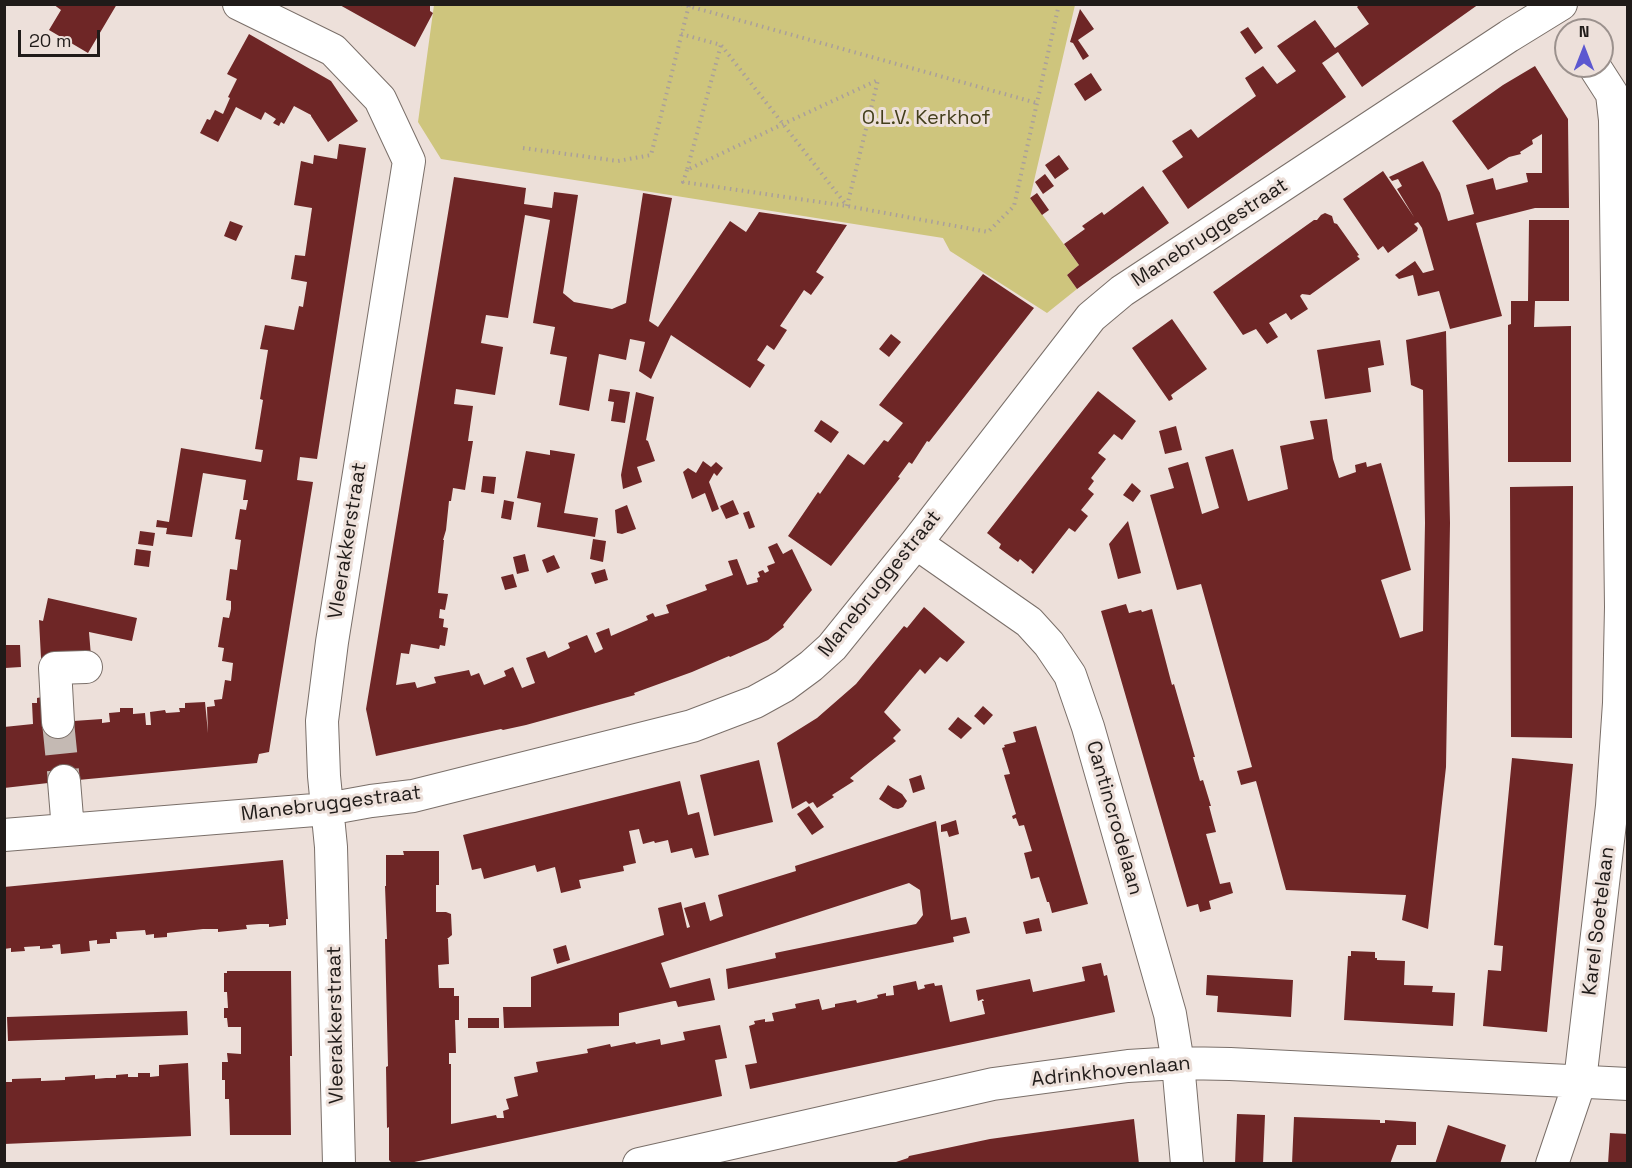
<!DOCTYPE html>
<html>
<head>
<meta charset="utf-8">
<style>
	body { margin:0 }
	#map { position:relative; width:1632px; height:1168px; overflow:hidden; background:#ede0da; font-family:"Space Grotesk",sans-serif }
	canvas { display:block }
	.frame { position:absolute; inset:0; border:6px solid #201b19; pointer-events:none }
	.north { position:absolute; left:1554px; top:18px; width:60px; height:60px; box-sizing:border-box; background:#ede0da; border:2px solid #9b918d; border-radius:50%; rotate:0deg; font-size:16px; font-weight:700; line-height:24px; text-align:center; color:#201b19 }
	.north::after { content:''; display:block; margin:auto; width:21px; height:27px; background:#5d58d0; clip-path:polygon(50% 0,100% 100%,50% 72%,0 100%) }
	.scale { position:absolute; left:18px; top:30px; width:82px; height:27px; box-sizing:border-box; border:3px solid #201b19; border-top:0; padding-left:8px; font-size:18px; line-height:21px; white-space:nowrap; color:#201b19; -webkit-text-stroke:4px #ede0da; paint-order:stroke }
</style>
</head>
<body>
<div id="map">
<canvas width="1632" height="1168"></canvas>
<div class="frame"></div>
<div class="north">N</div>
<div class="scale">20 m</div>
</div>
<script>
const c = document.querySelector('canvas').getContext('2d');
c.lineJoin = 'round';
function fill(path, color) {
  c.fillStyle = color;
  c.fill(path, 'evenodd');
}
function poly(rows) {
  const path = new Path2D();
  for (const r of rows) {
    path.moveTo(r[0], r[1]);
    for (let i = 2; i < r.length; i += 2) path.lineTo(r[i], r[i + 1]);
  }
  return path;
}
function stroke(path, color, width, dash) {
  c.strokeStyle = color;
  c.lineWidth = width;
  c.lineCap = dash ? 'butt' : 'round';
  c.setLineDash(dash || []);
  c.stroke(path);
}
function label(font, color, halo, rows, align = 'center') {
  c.font = font + ' "Space Grotesk",sans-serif';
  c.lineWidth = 6;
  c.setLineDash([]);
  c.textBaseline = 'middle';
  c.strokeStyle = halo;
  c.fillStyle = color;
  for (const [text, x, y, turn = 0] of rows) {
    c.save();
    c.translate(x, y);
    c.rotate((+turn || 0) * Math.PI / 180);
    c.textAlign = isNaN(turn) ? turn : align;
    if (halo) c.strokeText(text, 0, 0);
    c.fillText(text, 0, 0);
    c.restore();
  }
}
fill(poly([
	[434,5,1075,5,1030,198,1079,265,1067,275,1077,289,1047,313,950,251,943,238,441,159,418,122]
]), '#cec57d');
fill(poly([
	[53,4,117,4,88,53,49,30,61,10],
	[338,4,430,4,430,11,433,13,415,47],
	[1360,4,1479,4,1362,87,1338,52,1322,63,1346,97,1188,209,1162,171,1183,157,1172,141,1191,129,1198,138,1256,96,1245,78,1263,66,1277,84,1296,71,1277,46,1315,20,1335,48,1369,24,1357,7],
	[1080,9,1094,29,1078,40,1089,56,1083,60,1073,43,1070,42],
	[1248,27,1263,48,1255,54,1240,32],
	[249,34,331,81,358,121,328,142,311,116,311,115,294,106,284,124,281,122,279,126,273,123,276,119,265,112,261,120,236,107,218,142,200,133,207,119,210,120,215,110,223,114,230,98,228,97,237,79,227,74],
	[1535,66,1568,119,1569,208,1535,208,1476,223,1502,316,1450,329,1439,291,1418,296,1413,275,1399,279,1395,275,1415,261,1423,273,1434,270,1422,228,1418,222,1414,224,1418,228,1417,231,1388,253,1383,246,1378,250,1343,199,1383,171,1414,217,1397,189,1402,186,1398,179,1392,181,1389,177,1423,161,1440,193,1448,221,1474,214,1466,185,1493,178,1496,190,1528,182,1526,173,1542,173,1542,134,1532,140,1533,144,1520,152,1521,154,1509,157,1488,170,1452,121,1503,85],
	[1091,73,1102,90,1085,101,1074,84],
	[339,144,366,148,317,459,300,457,297,480,313,482,269,752,259,754,257,763,57,782,4,788,4,727,33,724,32,703,37,703,37,698,42,697,45,723,102,719,102,723,110,722,109,713,120,712,120,708,133,708,133,714,145,713,146,725,151,725,150,712,165,710,166,713,180,712,179,708,185,708,185,703,205,702,208,733,207,707,215,706,214,700,222,699,225,680,231,681,233,663,222,661,224,648,218,647,223,617,229,618,231,609,231,601,226,600,230,569,237,570,241,540,235,539,240,509,246,510,248,500,243,500,246,480,203,473,192,537,166,534,167,528,156,527,157,520,169,522,181,448,261,462,263,450,255,449,263,400,260,399,268,350,260,349,265,325,294,330,299,306,303,307,307,282,291,279,295,255,305,256,312,208,294,205,301,161,313,164,314,155,337,159],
	[1059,155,1069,169,1055,179,1045,165],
	[1045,174,1054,186,1043,194,1035,182],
	[454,177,526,188,524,204,552,208,554,192,578,195,563,293,574,302,612,309,626,303,643,193,672,198,649,321,658,327,730,221,746,232,759,212,847,225,816,272,824,277,811,295,804,290,780,326,787,330,774,350,767,345,757,360,765,365,750,388,671,335,651,379,639,371,645,342,630,339,626,360,599,354,589,411,559,405,567,357,550,354,555,327,533,323,550,220,525,215,508,318,486,315,481,343,503,347,495,395,456,389,454,404,473,406,468,441,473,441,465,490,453,488,451,501,449,501,446,530,443,540,444,540,438,593,448,594,445,610,440,609,439,618,444,619,443,627,448,628,445,646,440,645,439,649,411,644,409,654,401,653,396,685,415,682,417,688,436,683,434,677,469,670,471,676,479,673,484,685,506,676,504,671,513,667,522,688,535,683,526,658,545,651,548,658,570,648,568,643,587,635,595,653,603,649,596,633,609,628,611,636,648,620,646,616,653,613,655,617,669,613,666,605,707,590,705,585,733,575,728,561,737,559,747,585,758,582,757,578,760,577,758,572,763,570,765,573,769,571,767,566,775,563,768,547,777,543,783,554,792,549,812,590,783,625,784,627,768,640,730,657,729,656,692,672,634,693,635,695,526,725,503,730,501,729,376,756,366,709],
	[1143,186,1169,223,1077,289,1067,275,1079,265,1064,244,1085,229,1082,226,1102,212,1104,215],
	[1037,193,1049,210,1042,215,1030,198],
	[1325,213,1332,216,1334,223,1337,224,1359,255,1357,256,1360,259,1310,295,1302,294,1300,296,1308,309,1291,320,1286,313,1269,323,1278,337,1267,344,1256,329,1243,335,1213,292,1314,220,1317,220,1321,215],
	[1529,220,1569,220,1569,301,1535,301,1534,327,1571,326,1571,462,1508,462,1508,325,1511,324,1511,301,1528,301],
	[230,221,243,226,236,241,224,236],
	[983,274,1034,308,929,442,927,441,912,464,909,462,898,477,900,478,831,566,788,536,818,492,820,494,848,454,864,465,884,440,888,442,903,423,879,405],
	[1172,319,1207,369,1171,395,1173,399,1169,401,1132,348],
	[1446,331,1450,523,1446,767,1428,929,1402,920,1406,895,1286,890,1256,781,1241,785,1237,771,1252,767,1201,584,1177,590,1150,495,1174,488,1168,468,1188,462,1202,514,1219,508,1205,457,1233,449,1248,501,1288,489,1280,446,1314,439,1310,421,1327,419,1333,459,1339,478,1356,472,1355,465,1366,462,1367,467,1381,463,1411,570,1381,580,1400,638,1423,631,1425,523,1423,390,1411,385,1406,340],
	[891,334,901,342,889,357,879,349],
	[1380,340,1384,365,1368,368,1371,392,1325,399,1317,350],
	[610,389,630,392,625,423,611,421,614,402,608,401],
	[1098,391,1136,421,1122,440,1114,434,1098,453,1106,459,1091,478,1094,481,1088,489,1094,494,1081,510,1088,516,1075,532,1069,528,1033,574,1031,572,1033,570,1020,559,1018,562,999,548,1001,544,987,533],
	[636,392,654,397,646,440,648,441,655,461,637,467,642,482,623,489,621,475],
	[821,420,839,432,831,443,814,431],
	[1176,426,1182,450,1165,454,1159,431],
	[550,450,575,454,564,513,598,518,595,537,537,527,541,503,517,498,526,451,550,455],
	[703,461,711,467,716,462,723,468,717,476,714,473,709,482,719,509,712,512,705,493,692,499,683,472,688,468,696,473],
	[483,476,496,477,494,494,481,492],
	[1132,483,1141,491,1133,502,1123,495],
	[1573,486,1572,738,1511,737,1510,487],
	[504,500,514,502,511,520,501,518],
	[733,500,739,514,726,519,720,506],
	[627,505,636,529,622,534,617,533,615,510],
	[749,511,755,527,749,529,743,513],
	[1128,521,1141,573,1118,579,1109,544],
	[140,531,155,533,153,546,138,544],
	[593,539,606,541,603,562,590,559],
	[136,549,151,551,149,567,134,565],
	[525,554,529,571,517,574,513,557],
	[554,555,560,568,547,573,542,560],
	[605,569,608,580,595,584,591,573],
	[513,574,517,587,505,590,501,577],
	[48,598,137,618,132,641,89,632,91,656,41,658,39,620,43,621],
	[1126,604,1129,613,1141,610,1142,612,1152,609,1172,685,1174,684,1195,757,1193,757,1200,781,1203,780,1211,806,1209,806,1216,832,1206,834,1220,884,1230,882,1233,893,1209,901,1211,909,1200,912,1198,904,1187,907,1101,611],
	[924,607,965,642,947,662,940,657,925,674,920,669,884,712,901,730,893,738,896,741,850,778,854,781,832,795,834,797,817,808,813,802,809,804,806,801,792,809,777,743,817,718,856,684,904,626,907,628],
	[5,645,20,645,21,667,5,668],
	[983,706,993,715,984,725,974,716],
	[958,717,972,728,961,739,948,729],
	[1036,726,1088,904,1052,913,1049,902,1047,902,1039,877,1031,879,1024,853,1032,851,1024,825,1019,826,1016,818,1013,819,1012,816,1016,814,1004,775,1010,774,1002,748,1005,747,1004,745,1016,742,1013,732],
	[1512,758,1573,764,1547,1032,1483,1026,1488,970,1501,971,1503,946,1494,945],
	[759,760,773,822,714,836,700,775],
	[921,775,925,789,913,793,909,779],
	[680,781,688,815,699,812,709,855,695,858,692,848,671,853,668,840,655,843,654,841,643,844,639,829,629,831,636,863,623,866,624,871,579,880,581,888,561,893,555,867,537,872,535,865,484,879,481,868,472,870,463,835],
	[888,785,902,794,907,801,903,807,898,809,893,808,879,799],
	[809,806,824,827,812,835,797,814],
	[956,820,959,834,949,837,947,831,941,832,941,825],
	[936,821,951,920,966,917,970,933,953,937,954,942,728,989,726,969,776,958,775,953,916,924,923,915,920,890,909,883,661,963,670,988,710,978,715,1000,678,1007,676,1001,674,1001,619,1013,619,1026,504,1028,503,1007,531,1007,531,977,664,935,658,908,681,902,687,928,690,927,684,908,705,902,710,921,723,916,718,895,796,871,795,866],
	[403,851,439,851,439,885,436,885,436,912,446,912,451,914,452,935,447,939,448,939,449,964,438,965,439,988,454,988,454,996,459,996,459,1020,455,1020,456,1053,449,1053,449,1064,451,1064,451,1124,496,1115,497,1118,504,1118,503,1111,509,1109,506,1099,518,1096,514,1077,538,1072,536,1062,588,1053,587,1049,610,1044,611,1047,635,1042,636,1044,660,1039,661,1045,685,1040,683,1032,720,1025,727,1058,715,1060,722,1096,405,1164,393,1164,389,1160,389,1127,387,1128,386,1067,388,1066,385,939,387,939,385,886,386,886,386,855,404,855],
	[283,860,288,919,286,919,286,925,269,927,269,924,260,924,246,925,247,929,218,932,218,929,203,929,167,933,167,937,154,938,154,934,146,935,145,930,116,932,117,939,110,939,110,943,97,944,97,940,89,941,90,951,61,954,60,944,52,945,53,948,40,949,40,946,24,947,25,951,11,952,11,948,4,949,4,887],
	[1039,918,1042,931,1026,934,1023,922],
	[566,945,570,960,557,964,553,949],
	[1351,951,1375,952,1375,958,1377,958,1377,960,1405,961,1404,985,1433,986,1432,992,1455,993,1453,1026,1344,1020,1348,956,1351,956],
	[1101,963,1104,976,1107,975,1115,1012,750,1089,745,1065,757,1063,749,1026,755,1024,754,1021,765,1019,765,1022,774,1021,772,1013,796,1008,795,1004,819,999,822,1010,835,1007,835,1004,856,1000,857,1003,878,998,877,995,886,993,886,996,894,995,893,986,916,981,918,990,925,988,924,985,934,983,935,986,942,985,950,1022,985,1014,982,1001,984,1001,983,999,978,1001,976,990,1030,979,1033,992,1085,981,1082,967],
	[227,971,291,971,292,1056,290,1056,291,1135,230,1135,229,1099,225,1099,225,1080,222,1080,222,1062,228,1062,227,1053,241,1054,241,1027,228,1027,227,1018,224,1018,224,1008,228,1008,227,992,224,992,224,973,227,973],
	[1207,975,1293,980,1291,1017,1217,1012,1218,996,1206,995],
	[187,1011,188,1035,8,1041,7,1017],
	[468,1018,499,1018,499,1028,468,1028],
	[188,1063,191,1136,4,1144,4,1082,12,1082,12,1079,41,1078,41,1081,65,1080,65,1077,95,1075,95,1079,106,1078,116,1078,116,1075,128,1074,128,1077,138,1077,138,1073,150,1073,150,1077,159,1076,159,1065],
	[1237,1114,1265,1115,1263,1164,1235,1164],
	[1294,1117,1380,1120,1380,1123,1385,1123,1385,1120,1416,1122,1416,1145,1397,1145,1390,1164,1292,1164],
	[1134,1119,1139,1164,890,1164,908,1158,909,1156,990,1139],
	[1448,1125,1506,1145,1500,1164,1435,1164],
	[1610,1133,1628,1134,1628,1164,1608,1164]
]), '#6e2626');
stroke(poly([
	[58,722,64,781]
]), '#c4b9b3', 32, [32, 16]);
const minor = poly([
	[239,4,333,50,380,99,409,161,332,642,322,721,324,776,331,847,339,1164],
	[916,543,1029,622,1049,644,1070,675,1088,727,1170,1014,1178,1063,1187,1164],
	[58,722,55,668,86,667],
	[64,781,68,830],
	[4,835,327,809,371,801,413,796,692,726,755,702,784,686,811,666,832,647,916,543,1091,317,1122,291,1509,36,1561,4],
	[639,1164,993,1084,1128,1066,1178,1063,1230,1064,1628,1084],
	[1552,1164,1580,1081,1612,806,1619,703,1621,607,1615,120,1612,94,1594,66]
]);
stroke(minor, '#7a6f69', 34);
stroke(poly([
	[681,4,1037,103],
	[681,34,721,45,783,124,847,206,878,80,783,124,687,170,721,45],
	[523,148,618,161,651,155,689,5],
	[687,170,683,182,847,206,988,232,1014,206,1059,4]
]), '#aa9f9b', 4, [1.5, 4.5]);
stroke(minor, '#fff', 32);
label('20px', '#433e1b', '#ede0da', [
	["O.L.V. Kerkhof",926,119]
]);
label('20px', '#201b19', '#ede0da', [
	["Manebruggestraat",1210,233,-33],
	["Vleerakkerstraat",348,541,-81],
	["Manebruggestraat",880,584,-51],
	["Manebruggestraat",331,804,-7],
	["Cantincrodelaan",1114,818,74],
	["Karel Soetelaan",1599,921,-83],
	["Vleerakkerstraat",336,1025,-91],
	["Adrinkhovenlaan",1111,1072,-6]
]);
</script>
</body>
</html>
